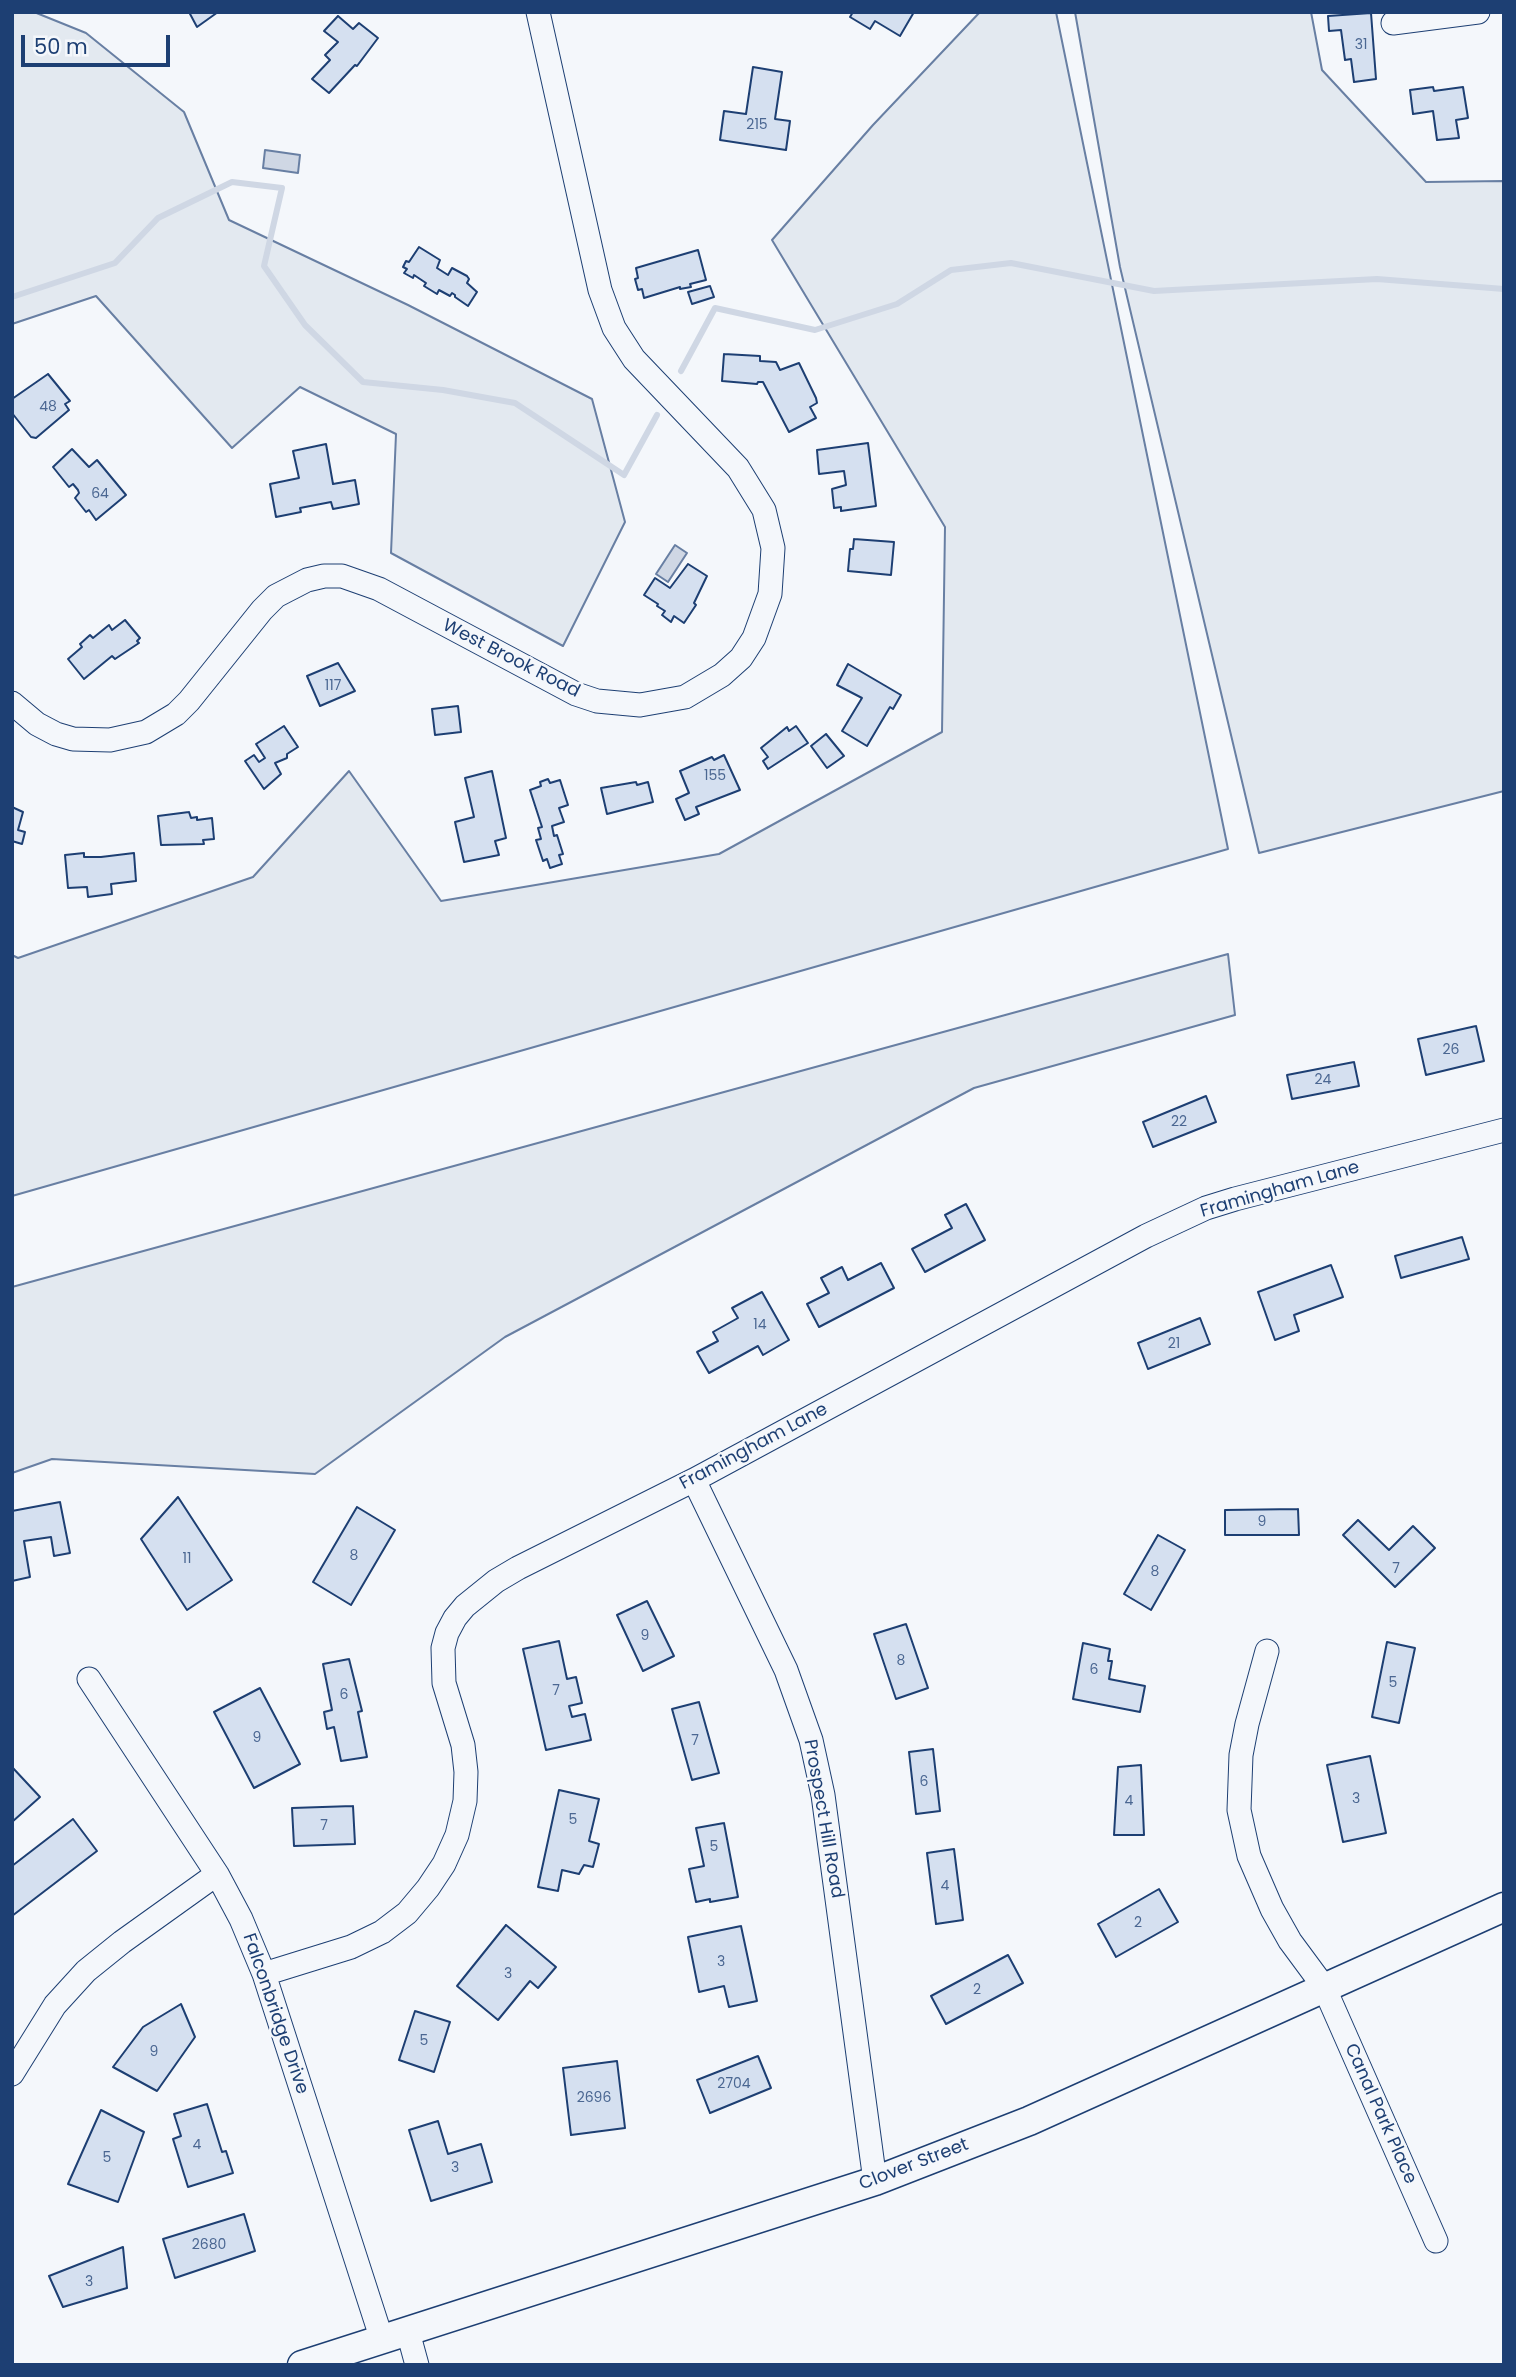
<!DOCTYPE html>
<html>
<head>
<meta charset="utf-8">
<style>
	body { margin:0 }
	#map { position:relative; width:1516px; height:2377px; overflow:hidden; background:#f4f7fb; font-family:Poppins,sans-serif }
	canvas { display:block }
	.frame { position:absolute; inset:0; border:14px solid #1d3f73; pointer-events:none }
	.scale { position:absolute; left:21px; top:35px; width:149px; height:32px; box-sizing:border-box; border:4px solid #1d3f73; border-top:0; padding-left:9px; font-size:21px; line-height:24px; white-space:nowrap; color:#1d3f73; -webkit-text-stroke:5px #f4f7fb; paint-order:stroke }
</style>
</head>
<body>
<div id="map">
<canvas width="1516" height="2377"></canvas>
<div class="frame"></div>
<div class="scale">50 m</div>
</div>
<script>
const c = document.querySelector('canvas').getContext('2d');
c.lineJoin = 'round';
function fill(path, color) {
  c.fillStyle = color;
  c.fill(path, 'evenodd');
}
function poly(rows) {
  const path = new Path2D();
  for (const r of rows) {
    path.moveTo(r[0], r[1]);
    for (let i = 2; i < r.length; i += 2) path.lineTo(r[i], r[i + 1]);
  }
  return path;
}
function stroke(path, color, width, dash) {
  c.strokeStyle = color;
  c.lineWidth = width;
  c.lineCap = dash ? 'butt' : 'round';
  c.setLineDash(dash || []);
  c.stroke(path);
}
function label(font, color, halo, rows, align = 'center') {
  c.font = font + ' Poppins,sans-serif';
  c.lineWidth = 5;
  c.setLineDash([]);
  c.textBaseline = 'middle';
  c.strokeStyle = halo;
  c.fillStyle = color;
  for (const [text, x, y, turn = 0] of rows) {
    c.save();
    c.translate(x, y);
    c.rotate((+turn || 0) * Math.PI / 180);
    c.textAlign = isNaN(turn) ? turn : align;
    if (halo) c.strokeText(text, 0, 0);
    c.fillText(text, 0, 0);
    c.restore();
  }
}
const green = poly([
	[12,12,34,12,86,33,184,112,229,220,408,305,592,399,625,522,563,646,391,553,396,434,300,387,232,448,96,296,12,324,12,12],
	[980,12,1056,12,1228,849,12,1196,12,955,18,958,253,877,349,771,441,901,719,854,942,732,945,527,772,240,873,125,980,12],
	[1075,12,1311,12,1322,70,1426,182,1504,181,1504,791,1259,853,1120,267,1075,12],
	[1228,954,1235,1015,974,1088,505,1337,315,1474,52,1459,12,1473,12,1287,1228,954]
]);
fill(green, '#e3e9f0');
stroke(green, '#687fa3', 2);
const water = poly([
	[265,150,300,155,298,173,263,168,265,150],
	[675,545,687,553,668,582,656,574,675,545]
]);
fill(water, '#cfd7e4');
stroke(water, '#687fa3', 2);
stroke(poly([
	[12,297,115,263,158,218,232,182,282,188,264,266,305,325,363,382,443,390,515,403,624,475,657,415],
	[681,371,715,308,815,330,897,304,951,270,1011,263,1154,291,1377,279,1504,289]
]), '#cfd7e4', 6);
const building = poly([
	[189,12,218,12,197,27,189,12],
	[853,12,914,12,900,36,875,21,870,29,850,17,853,12],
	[1371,13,1376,79,1354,82,1351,59,1345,60,1341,30,1329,31,1328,16,1371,13],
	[338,16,353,29,359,23,378,38,357,66,355,65,329,93,312,79,330,60,325,55,338,42,324,31,338,16],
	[753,67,782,72,775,119,790,121,786,150,720,140,724,111,746,114,753,67],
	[1433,87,1434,91,1463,87,1468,118,1456,120,1459,138,1437,140,1433,111,1413,114,1410,90,1433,87],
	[419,247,440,260,437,268,448,275,452,268,467,276,469,279,467,283,477,292,468,306,455,297,455,295,452,293,450,296,439,290,437,294,424,286,426,283,414,275,413,278,404,273,407,269,403,267,406,261,409,262,419,247],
	[698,250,706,280,690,284,691,287,680,289,680,287,644,298,642,289,638,290,635,279,638,278,636,268,698,250],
	[710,286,714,297,692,304,688,292,710,286],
	[724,354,760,356,760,361,776,362,780,370,799,363,816,398,817,403,810,407,816,418,789,432,763,382,758,382,757,384,722,381,724,354],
	[48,374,70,401,65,404,69,410,36,438,31,437,12,413,12,399,48,374],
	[868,443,876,506,841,511,841,507,834,508,832,489,846,485,844,471,819,474,817,450,868,443],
	[326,444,333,484,355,480,359,504,333,509,331,502,300,508,301,512,276,517,270,484,299,478,293,451,326,444],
	[72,449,89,467,97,460,126,495,96,520,89,510,86,512,75,498,79,493,78,490,73,484,69,487,53,467,72,449],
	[854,539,894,542,891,575,848,571,850,549,853,549,854,539],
	[688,564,707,576,694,603,696,605,684,623,674,616,671,622,662,615,665,611,657,606,658,604,644,595,655,578,670,588,688,564],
	[125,620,140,638,137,641,139,643,115,659,112,656,84,679,68,659,82,647,80,644,90,635,93,638,109,625,112,630,125,620],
	[338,663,355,691,320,706,307,676,338,663],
	[848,664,901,695,893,709,890,707,867,746,842,731,862,698,837,685,848,664],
	[458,706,461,732,435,735,432,709,458,706],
	[284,726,298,747,287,754,287,758,275,763,281,774,264,789,245,761,254,755,259,762,265,758,256,744,284,726],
	[796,726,808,743,768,769,763,761,768,757,761,748,787,727,789,731,796,726],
	[826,734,844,756,827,768,811,746,826,734],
	[724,755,740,790,696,807,699,814,685,820,676,799,689,793,680,771,712,757,714,760,724,755],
	[492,771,506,838,495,841,499,855,464,862,455,822,474,817,465,778,492,771],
	[548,779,550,783,560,780,568,805,559,808,564,822,552,826,554,836,557,835,563,854,559,855,562,864,550,868,547,859,543,861,536,840,541,839,538,828,542,827,530,790,541,786,540,782,548,779],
	[636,782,637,785,648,782,653,802,607,814,601,788,636,782],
	[12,807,23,812,18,830,25,832,22,844,12,841,12,807],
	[189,812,191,818,197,817,197,820,212,818,214,839,203,840,204,844,161,845,158,816,189,812],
	[84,853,84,857,101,857,134,853,136,881,111,884,112,894,88,897,87,887,68,888,65,855,84,853],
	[1476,1026,1484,1061,1426,1075,1418,1039,1476,1026],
	[1354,1062,1359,1086,1292,1099,1287,1075,1354,1062],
	[1206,1096,1216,1122,1153,1147,1143,1122,1206,1096],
	[966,1204,985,1240,925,1272,912,1249,952,1228,945,1215,966,1204],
	[1462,1237,1469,1259,1401,1278,1395,1256,1462,1237],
	[881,1263,894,1288,819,1327,807,1304,829,1293,821,1278,842,1267,848,1280,881,1263],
	[1331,1265,1343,1297,1294,1315,1299,1331,1275,1340,1258,1292,1331,1265],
	[762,1292,789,1340,763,1355,758,1346,709,1373,697,1352,718,1341,713,1332,738,1318,732,1308,762,1292],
	[1200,1318,1210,1344,1148,1369,1138,1343,1200,1318],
	[178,1497,232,1580,187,1610,141,1539,178,1497],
	[60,1502,70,1553,54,1556,51,1537,24,1541,30,1577,12,1581,12,1511,60,1502],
	[357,1507,395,1530,351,1605,313,1582,357,1507],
	[1298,1509,1299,1535,1225,1535,1225,1510,1298,1509],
	[1358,1520,1389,1550,1413,1526,1435,1548,1395,1587,1343,1535,1358,1520],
	[1158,1535,1185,1550,1151,1610,1124,1594,1158,1535],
	[647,1601,674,1656,643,1671,617,1615,647,1601],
	[906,1624,928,1688,896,1699,874,1634,906,1624],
	[559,1641,567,1679,576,1677,582,1703,569,1706,572,1717,585,1714,591,1740,546,1750,523,1649,559,1641],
	[1387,1642,1415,1648,1399,1723,1372,1717,1387,1642],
	[1083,1643,1110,1649,1108,1661,1112,1661,1109,1679,1145,1686,1140,1712,1073,1699,1083,1643],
	[349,1659,362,1711,358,1712,367,1757,341,1761,334,1727,327,1729,324,1712,332,1710,323,1664,349,1659],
	[260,1688,300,1764,254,1788,214,1712,260,1688],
	[699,1702,719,1773,692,1780,672,1709,699,1702],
	[933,1749,940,1811,916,1814,909,1752,933,1749],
	[1370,1756,1386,1833,1343,1842,1327,1765,1370,1756],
	[1141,1765,1144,1835,1114,1835,1118,1767,1141,1765],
	[12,1767,40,1797,12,1822,12,1767],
	[559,1790,599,1799,589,1841,599,1844,593,1867,584,1865,579,1874,562,1870,558,1891,538,1887,559,1790],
	[353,1806,355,1844,294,1846,292,1808,353,1806],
	[73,1819,97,1851,12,1916,12,1866,73,1819],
	[724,1823,738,1897,710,1902,710,1899,696,1902,689,1869,704,1866,696,1828,724,1823],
	[954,1849,963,1920,936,1924,927,1853,954,1849],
	[1159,1889,1178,1922,1116,1957,1098,1924,1159,1889],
	[506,1925,556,1967,538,1988,530,1981,498,2020,457,1986,506,1925],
	[741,1926,757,2001,729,2007,724,1986,699,1992,688,1937,741,1926],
	[1008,1955,1023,1983,946,2024,931,1996,1008,1955],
	[181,2004,195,2037,157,2091,113,2067,143,2027,181,2004],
	[415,2011,450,2022,434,2072,399,2060,415,2011],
	[758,2056,771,2088,710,2113,697,2080,758,2056],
	[617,2061,625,2128,571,2135,563,2068,617,2061],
	[207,2104,222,2152,226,2151,233,2173,188,2187,173,2139,181,2136,174,2114,207,2104],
	[101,2110,144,2132,118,2202,68,2184,101,2110],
	[438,2121,448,2154,481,2144,492,2182,431,2201,409,2130,438,2121],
	[244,2214,255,2251,175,2278,163,2239,244,2214],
	[123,2247,127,2288,63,2307,49,2276,123,2247]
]);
fill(building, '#d5e0f0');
stroke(building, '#1d3f73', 2);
const minor = poly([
	[1393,23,1478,12],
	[12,703,37,724,56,734,73,739,110,740,146,732,176,714,189,701,262,610,276,596,307,580,324,576,342,576,379,589,576,694,597,701,640,705,685,697,722,675,741,658,754,638,770,594,773,548,764,510,738,468,634,359,614,328,600,290,538,12],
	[694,1480,786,1670,811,1740,823,1795,875,2181],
	[1267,1651,1247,1724,1241,1755,1239,1810,1249,1856,1272,1909,1290,1941,1324,1987,1436,2241],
	[89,1679,217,1874,241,1919,264,1974,382,2340],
	[264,1974,351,1947,382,1932,407,1913,428,1888,444,1864,457,1835,465,1801,466,1772,463,1745,444,1683,443,1648,447,1633,455,1618,465,1606,496,1581,518,1568,694,1480,1146,1236,1206,1208,1235,1199,1504,1130],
	[12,2074,55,2005,86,1971,122,1942,217,1874],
	[408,2332,417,2365]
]);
const major = poly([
	[302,2365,875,2181,1029,2121,1504,1907]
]);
stroke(minor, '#1d3f73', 25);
stroke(major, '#1d3f73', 31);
stroke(minor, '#f4f7fb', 23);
stroke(major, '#f4f7fb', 28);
label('14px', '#4b6792', null, [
	["31",1361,45],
	["215",757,125],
	["48",48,407],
	["64",100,494],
	["117",333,686],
	["155",715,776],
	["26",1451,1050],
	["24",1323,1080],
	["22",1179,1122],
	["14",760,1325],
	["21",1174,1344],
	["9",1262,1522],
	["8",354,1556],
	["11",187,1559],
	["7",1396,1569],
	["8",1155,1572],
	["9",645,1636],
	["8",901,1661],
	["6",1094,1670],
	["5",1393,1683],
	["7",556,1691],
	["6",344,1695],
	["9",257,1738],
	["7",695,1741],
	["6",924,1782],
	["3",1356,1799],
	["4",1129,1801],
	["5",573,1820],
	["7",324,1826],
	["5",714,1847],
	["4",945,1886],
	["2",1138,1923],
	["3",721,1962],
	["3",508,1974],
	["2",977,1990],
	["5",424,2041],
	["9",154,2052],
	["2704",734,2084],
	["2696",594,2098],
	["4",197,2145],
	["5",107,2158],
	["3",455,2168],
	["2680",209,2245],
	["3",89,2282]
]);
label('18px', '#1d3f73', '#f4f7fb', [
	["West Brook Road",511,659,27],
	["Framingham Lane",1280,1190,-16],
	["Framingham Lane",754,1447,-28],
	["Prospect Hill Road",823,1819,80],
	["Falconbridge Drive",275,2014,71],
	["Canal Park Place",1380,2114,66],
	["Clover Street",914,2165,-21]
]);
</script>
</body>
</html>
